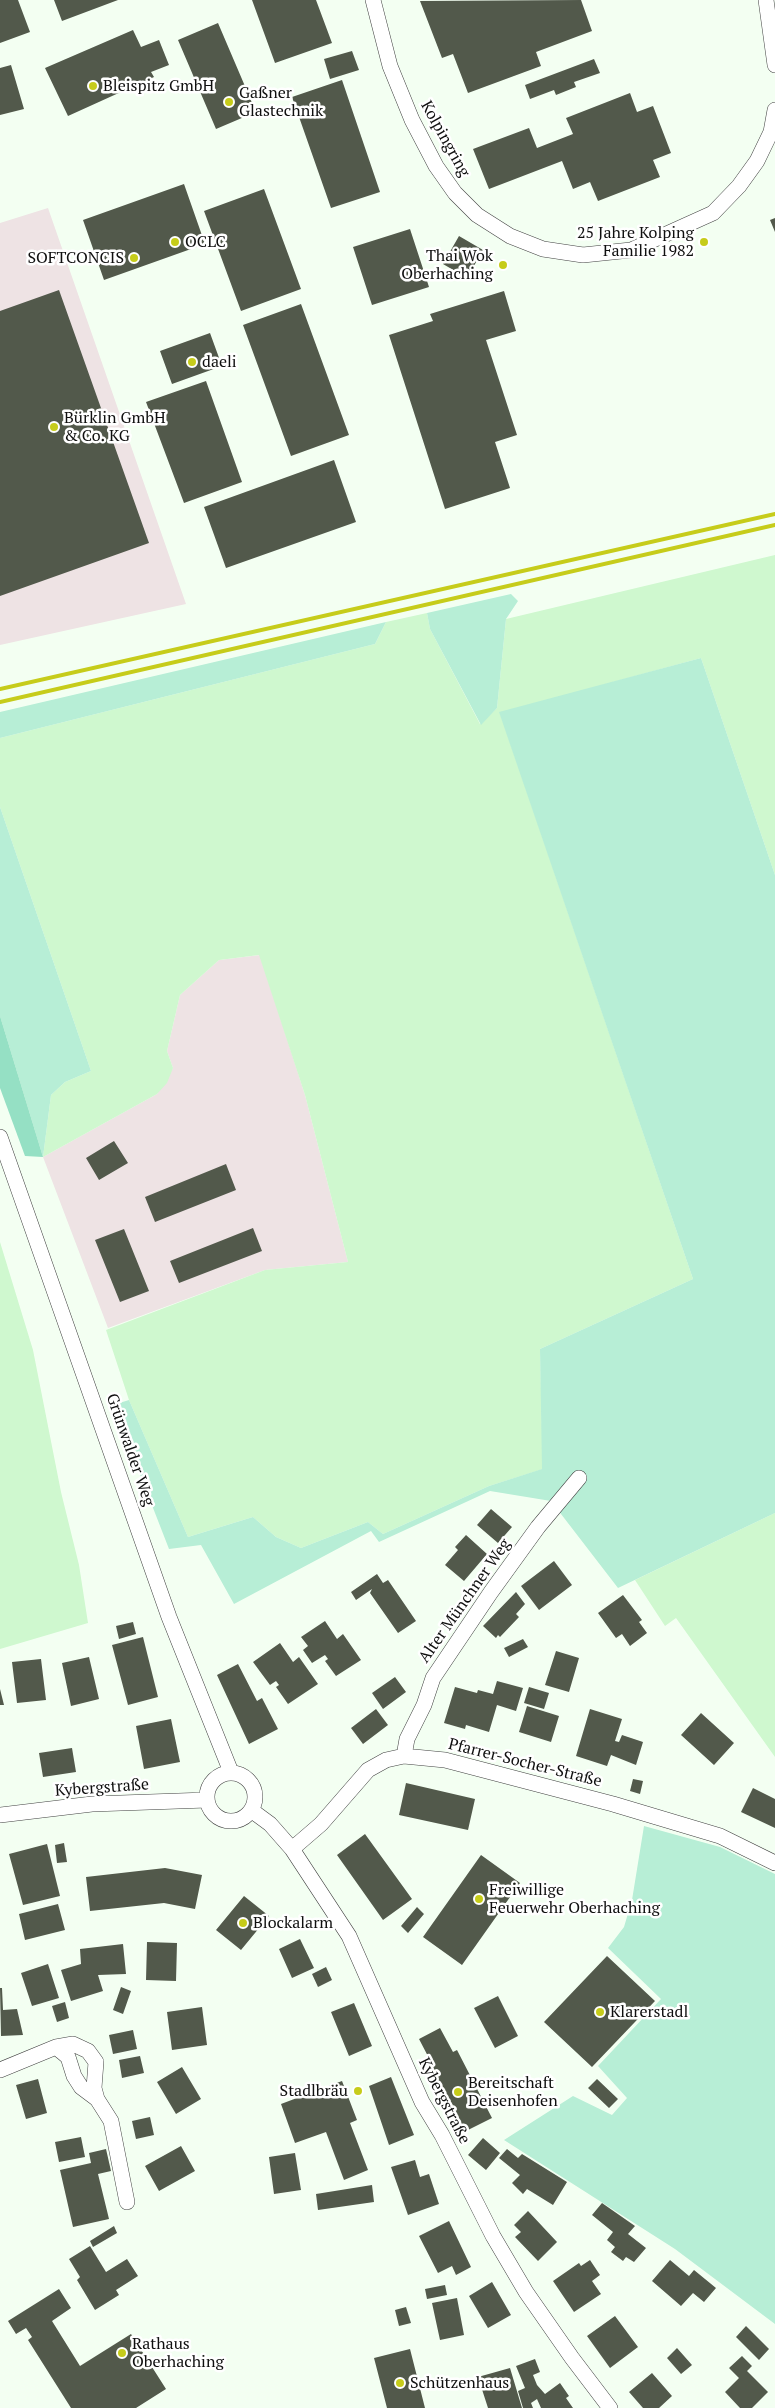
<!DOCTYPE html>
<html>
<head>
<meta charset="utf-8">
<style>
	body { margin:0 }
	canvas { display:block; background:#f3fff2 }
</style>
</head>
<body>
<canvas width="775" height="2408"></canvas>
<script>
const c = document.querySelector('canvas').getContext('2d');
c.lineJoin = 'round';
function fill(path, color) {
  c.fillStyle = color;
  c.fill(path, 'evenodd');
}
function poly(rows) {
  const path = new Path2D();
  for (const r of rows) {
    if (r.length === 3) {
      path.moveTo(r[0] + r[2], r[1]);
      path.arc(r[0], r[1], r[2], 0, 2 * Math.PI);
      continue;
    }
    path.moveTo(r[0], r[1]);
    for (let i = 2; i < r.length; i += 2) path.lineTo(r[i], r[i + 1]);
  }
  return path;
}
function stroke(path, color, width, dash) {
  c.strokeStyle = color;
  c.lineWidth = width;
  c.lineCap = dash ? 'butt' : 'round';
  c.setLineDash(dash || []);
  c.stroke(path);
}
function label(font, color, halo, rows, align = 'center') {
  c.font = font + ' "PT Serif",serif';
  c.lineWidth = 5;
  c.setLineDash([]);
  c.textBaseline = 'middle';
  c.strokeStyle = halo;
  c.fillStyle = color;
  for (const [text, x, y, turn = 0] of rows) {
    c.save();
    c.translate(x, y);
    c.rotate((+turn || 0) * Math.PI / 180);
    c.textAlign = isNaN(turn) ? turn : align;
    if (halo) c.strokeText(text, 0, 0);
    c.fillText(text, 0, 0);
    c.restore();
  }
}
fill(poly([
	[48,208,186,604,0,645,0,223],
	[260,955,305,1095,348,1262,265,1270,108,1328,43,1157,157,1094,173,1068,167,1051,180,995,219,960]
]), '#eee3e4');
fill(poly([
	[775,555,775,875,701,658,500,713,693,1279,540,1349,543,1469,489,1486,383,1534,368,1522,301,1548,276,1537,253,1517,188,1537,129,1400,106,1330,265,1270,348,1262,305,1095,259,955,219,960,180,995,167,1051,173,1068,167,1083,157,1094,43,1157,51,1095,65,1082,91,1071,0,807,0,738,375,644,386,622,427,613,430,629,480,724,497,708,506,619],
	[0,1242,33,1350,61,1492,79,1565,88,1623,0,1649],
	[775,1513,775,1757,676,1618,665,1626,635,1580]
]), '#cff8cf');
fill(poly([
	[511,594,518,601,506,619,497,708,481,725,430,629,427,613],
	[386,622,375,644,0,738,0,712],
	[701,658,775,875,775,1513,618,1588,551,1501,490,1491,379,1542,371,1531,234,1604,201,1545,169,1549,113,1405,129,1400,188,1537,253,1517,276,1537,301,1548,368,1522,383,1534,489,1486,542,1469,540,1349,693,1279,499,712],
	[0,807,91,1071,65,1082,51,1095,43,1157,0,1016],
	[644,1826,720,1847,775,1874,775,2324,675,2249,504,2140,573,2096,612,2115,627,2098,598,2066,661,1999,608,1948,624,1927,632,1900]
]), '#b7eed6');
fill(poly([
	[0,1016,43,1157,25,1156,0,1088]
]), '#95e0c4');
fill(poly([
	[0,0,18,0,30,32,0,43],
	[54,0,118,0,62,21],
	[252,0,316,0,332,43,275,63],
	[581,0,592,31,536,52,541,66,468,93,453,54,442,58,420,1],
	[218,23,256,112,216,129,178,40],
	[133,30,141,47,159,40,169,65,151,72,154,77,68,116,45,68],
	[352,51,359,70,330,79,324,59],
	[594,59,600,73,574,82,576,87,556,95,554,90,530,99,525,85],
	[11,65,24,109,0,115,0,68],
	[342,80,380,192,331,208,292,97],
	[630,93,637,112,653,106,671,153,653,160,660,177,598,201,590,182,573,189,562,161,489,189,473,149,529,128,537,148,573,134,566,118],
	[184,184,205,244,104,280,83,220],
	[264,189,301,289,241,311,204,211],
	[775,218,775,232,770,220],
	[410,229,429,287,372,305,353,247],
	[459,236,483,250,467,278,443,264],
	[59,290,149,543,0,596,0,311],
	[504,291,516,331,486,340,517,435,495,442,510,488,445,509,389,335,433,321,430,314],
	[301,304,349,435,291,456,243,325],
	[210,333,222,366,172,384,160,351],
	[206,381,242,482,184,503,146,402],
	[334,460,356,522,226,568,204,507],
	[114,1141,128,1163,99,1180,86,1158],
	[226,1164,236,1190,155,1222,145,1197],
	[253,1228,262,1251,179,1283,170,1261],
	[124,1229,149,1291,120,1302,95,1240],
	[491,1509,512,1527,498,1543,477,1525],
	[466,1535,487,1554,464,1581,445,1565,458,1550,455,1547],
	[554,1561,572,1585,539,1610,521,1586],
	[377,1574,383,1583,388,1580,416,1621,398,1633,370,1593,372,1589,356,1600,351,1592],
	[516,1592,525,1604,516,1614,519,1617,500,1637,498,1635,496,1638,483,1626],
	[623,1595,642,1620,639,1622,647,1633,630,1646,622,1634,616,1638,598,1613],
	[325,1621,337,1639,343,1634,361,1660,336,1676,325,1661,328,1659,325,1655,312,1663,303,1650,308,1646,301,1637],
	[133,1622,136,1634,119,1639,116,1626],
	[143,1637,158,1697,128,1705,112,1645],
	[523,1639,528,1647,509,1657,504,1648],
	[280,1643,293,1662,299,1657,318,1684,288,1704,276,1687,279,1685,276,1681,270,1685,253,1662],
	[556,1651,579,1658,569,1692,545,1685],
	[89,1657,99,1699,71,1706,62,1663],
	[41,1659,46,1700,17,1703,12,1662],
	[238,1664,257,1701,262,1698,278,1729,249,1744,217,1675],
	[395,1677,406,1692,383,1709,372,1693],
	[497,1681,523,1688,516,1711,497,1705,489,1732,466,1725,465,1729,444,1723,455,1687,477,1693,478,1690,493,1694],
	[529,1687,549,1693,544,1709,524,1703],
	[0,1689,4,1705,0,1705],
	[527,1706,559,1716,551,1742,519,1732],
	[376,1709,388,1725,363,1744,351,1728],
	[590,1709,622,1719,615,1741,619,1742,622,1735,643,1742,636,1765,611,1755,607,1766,576,1756],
	[701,1713,734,1743,714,1765,681,1735],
	[171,1719,180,1762,144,1769,136,1726],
	[72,1748,76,1772,43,1777,39,1753],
	[633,1779,643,1781,640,1794,630,1791],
	[406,1783,475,1799,468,1830,399,1815],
	[753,1788,775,1799,775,1828,741,1812],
	[365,1834,412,1899,383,1920,337,1855],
	[64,1843,67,1862,57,1863,55,1845],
	[47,1844,60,1896,23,1905,9,1854],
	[481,1855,520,1883,462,1965,423,1937],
	[165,1868,202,1875,195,1909,164,1903,90,1911,86,1877],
	[244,1896,269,1916,241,1950,216,1930],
	[58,1904,65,1930,25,1940,19,1914],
	[417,1907,424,1914,408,1933,401,1926],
	[300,1939,314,1968,292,1978,279,1949],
	[147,1942,177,1943,176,1981,146,1980],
	[123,1944,126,1974,98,1975,103,1991,71,2001,61,1970,81,1964,80,1949],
	[607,1956,655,2001,592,2067,544,2022],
	[48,1964,59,1998,32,2006,21,1973],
	[326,1967,332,1980,318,1987,312,1974],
	[121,1987,131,1991,123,2014,113,2010],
	[0,1988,2,1988,3,2010,17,2009,23,2035,1,2036],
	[498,1996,518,2036,495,2048,474,2008],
	[65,2002,69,2018,57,2022,52,2006],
	[354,2003,372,2046,349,2056,331,2012],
	[202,2007,207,2045,172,2050,167,2012],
	[440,2028,453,2052,457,2050,492,2118,460,2134,425,2065,431,2062,419,2039],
	[133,2030,137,2049,113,2054,109,2035],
	[140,2056,144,2073,122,2078,119,2060],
	[182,2067,201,2099,176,2114,157,2082],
	[391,2077,414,2135,389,2145,369,2086],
	[38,2079,47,2113,26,2119,16,2085],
	[597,2079,618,2099,609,2108,588,2088],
	[342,2081,357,2120,350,2123,368,2170,344,2180,326,2132,295,2143,281,2104],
	[150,2117,154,2135,136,2139,132,2121],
	[81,2137,85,2157,59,2162,55,2142],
	[483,2138,500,2153,486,2170,468,2155],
	[181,2146,195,2171,159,2191,145,2166],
	[106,2149,111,2171,98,2174,109,2219,73,2227,60,2170,91,2163,89,2153],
	[507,2149,518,2158,522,2154,567,2182,553,2205,527,2189,523,2194,512,2183,520,2175,499,2158],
	[295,2153,301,2190,274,2194,269,2157],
	[415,2160,420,2177,429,2174,439,2204,408,2215,391,2167],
	[372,2185,374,2202,318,2210,316,2194],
	[602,2203,635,2226,628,2234,646,2248,634,2262,626,2257,623,2261,611,2252,615,2247,607,2240,613,2232,592,2215],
	[528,2211,557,2242,538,2261,515,2237,521,2232,514,2225],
	[449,2221,471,2267,456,2275,452,2266,438,2273,419,2236],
	[114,2226,117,2233,93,2247,90,2241],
	[90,2246,106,2272,127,2259,138,2276,116,2290,119,2295,95,2310,77,2280,80,2277,69,2259],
	[590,2260,600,2275,592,2281,601,2294,574,2312,553,2281,579,2263,581,2266],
	[670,2260,689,2276,694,2270,716,2288,704,2302,693,2293,681,2306,652,2281],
	[492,2282,511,2315,488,2328,469,2296],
	[445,2285,447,2295,427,2299,425,2289],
	[59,2289,71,2308,52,2321,80,2366,131,2334,166,2389,136,2408,71,2408,28,2340,32,2337,26,2328,16,2334,8,2321],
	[457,2298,464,2335,440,2340,432,2303],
	[406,2307,411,2323,399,2326,395,2310],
	[615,2316,638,2347,610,2368,587,2336],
	[746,2326,769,2349,759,2360,736,2337],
	[677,2348,692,2365,681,2374,667,2358],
	[410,2349,425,2408,387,2408,374,2358],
	[742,2356,752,2366,747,2371,768,2392,752,2408,740,2408,725,2392,739,2378,729,2368],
	[535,2359,540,2372,533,2375,537,2385,545,2394,560,2383,569,2396,566,2398,573,2408,541,2408,537,2399,531,2403,533,2408,523,2408,518,2391,525,2388,516,2366],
	[510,2368,522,2408,488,2408,478,2377],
	[652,2373,672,2396,659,2408,643,2408,629,2392]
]), '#52594b');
const minor = poly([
	[373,0,390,66,412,120,436,166,455,193,477,215,510,236,543,249,583,255,631,250,713,213,739,186,757,161,771,132,775,110],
	[766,0,775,65],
	[0,1137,169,1617,231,1772],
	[404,1756,407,1739,424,1705,433,1678,491,1592,538,1527,579,1478],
	[231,1797,24],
	[251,1810,270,1824,292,1849,349,1936,422,2102,442,2135,493,2236,526,2292,572,2358,610,2408],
	[0,1815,92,1804,207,1800],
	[292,1849,321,1824,368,1770,386,1760,404,1756,445,1760,613,1804,720,1836,775,1863],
	[56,2047,68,2057,74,2076,81,2087,97,2099],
	[0,2070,56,2047,73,2044,88,2051,96,2062,94,2088,97,2099,111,2121,127,2202]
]);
stroke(minor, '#424242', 16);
stroke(minor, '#fff', 15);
stroke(poly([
	[0,689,775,514],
	[0,702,775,525]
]), '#c6cc1a', 4);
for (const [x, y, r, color] of [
	[93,86,5,"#c6cc1a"],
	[229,102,5,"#c6cc1a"],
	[175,242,5,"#c6cc1a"],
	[704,242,5,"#c6cc1a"],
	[134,258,5,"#c6cc1a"],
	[503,265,5,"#c6cc1a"],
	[192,362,5,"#c6cc1a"],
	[54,427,5,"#c6cc1a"],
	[479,1899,5,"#c6cc1a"],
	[243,1923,5,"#c6cc1a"],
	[600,2012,5,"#c6cc1a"],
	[358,2091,5,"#c6cc1a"],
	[458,2092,5,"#c6cc1a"],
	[122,2353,5,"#c6cc1a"],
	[400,2383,5,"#c6cc1a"]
]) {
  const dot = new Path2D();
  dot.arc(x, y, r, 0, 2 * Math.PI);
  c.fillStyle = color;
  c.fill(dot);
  stroke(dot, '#fff', 2);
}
label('16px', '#0f0f0f', '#fff', [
	["Bleispitz GmbH",103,86],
	["Gaßner",239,93],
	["Glastechnik",239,111],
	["25 Jahre Kolping",694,233,"right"],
	["Familie 1982",694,251,"right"],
	["OCLC",185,242],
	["Thai Wok",493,256,"right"],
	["Oberhaching",493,274,"right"],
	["SOFTCONCIS",124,258,"right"],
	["daeli",202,362],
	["Bürklin GmbH",64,418],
	["& Co. KG",64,436],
	["Freiwillige",489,1890],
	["Feuerwehr Oberhaching",489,1908],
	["Blockalarm",253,1923],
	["Klarerstadl",610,2012],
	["Bereitschaft",468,2083],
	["Deisenhofen",468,2101],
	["Stadlbräu",348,2091,"right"],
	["Rathaus",132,2344],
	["Oberhaching",132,2362],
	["Schützenhaus",410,2383]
], 'left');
label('16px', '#0f0f0f', '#fff', [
	["Kolpingring",445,139,61],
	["Grünwalder Weg",130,1450,71],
	["Alter Münchner Weg",465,1601,-55],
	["Pfarrer-Socher-Straße",525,1763,14],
	["Kybergstraße",102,1788,-4],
	["Kybergstraße",444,2101,63]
]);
</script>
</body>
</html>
